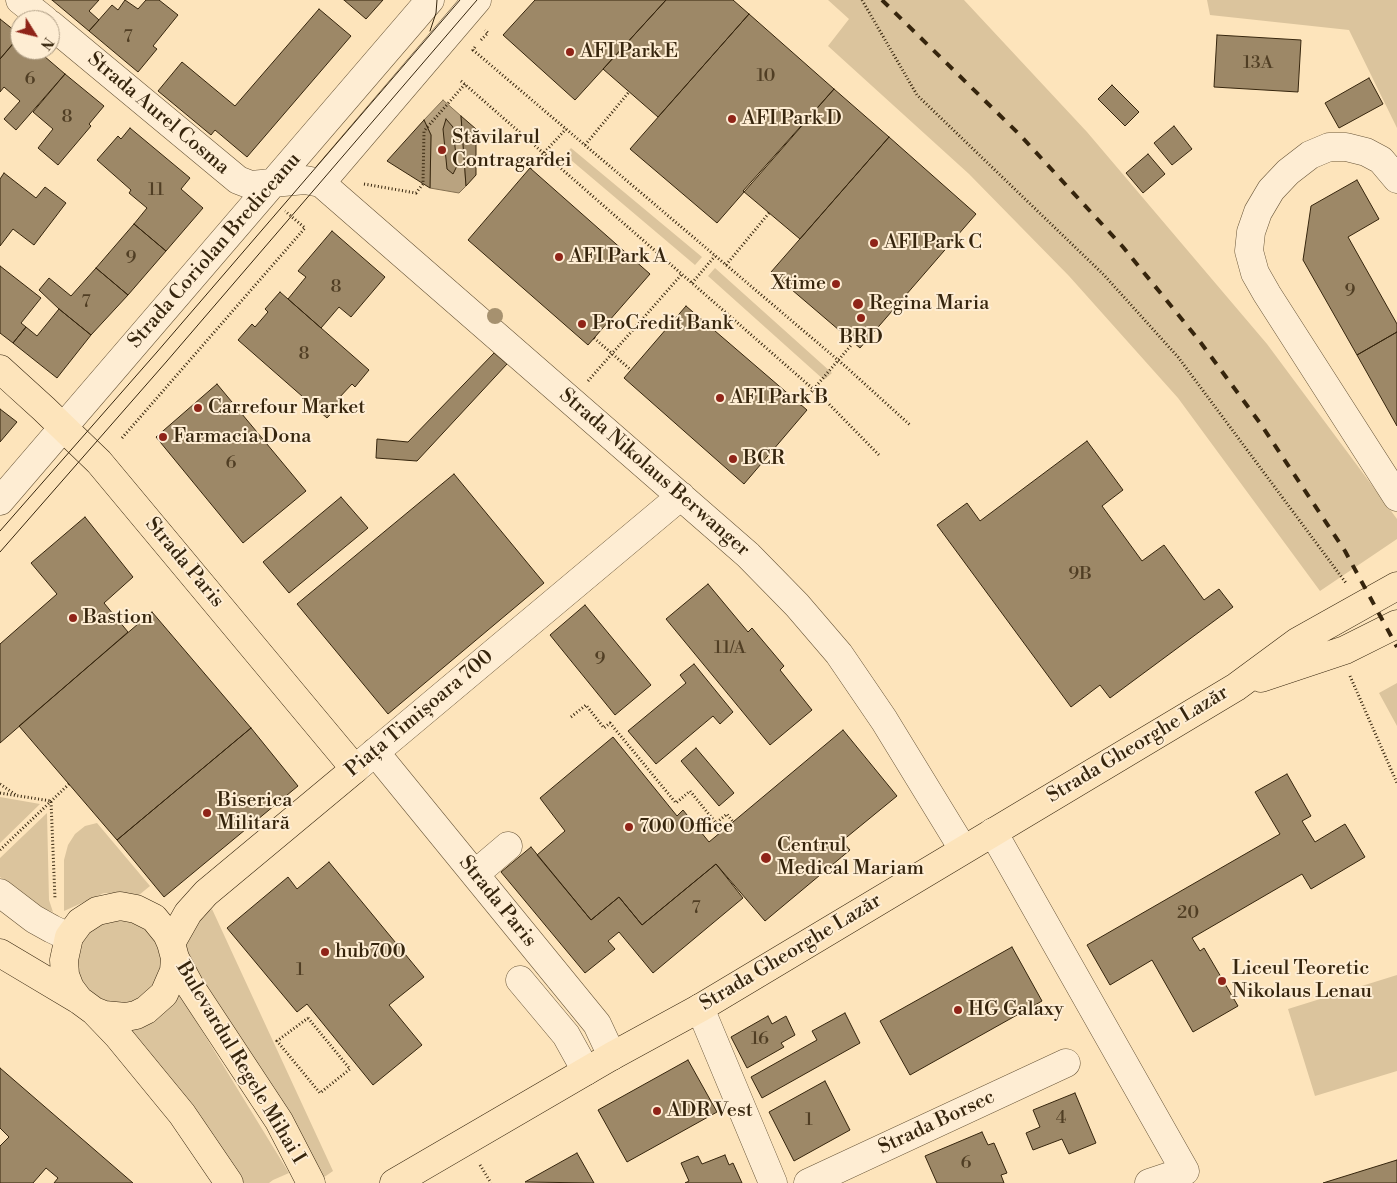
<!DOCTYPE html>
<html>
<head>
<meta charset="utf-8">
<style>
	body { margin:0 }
	#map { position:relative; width:1397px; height:1183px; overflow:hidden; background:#fde4bb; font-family:"Libre Bodoni",serif }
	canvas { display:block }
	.north { position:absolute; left:10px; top:10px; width:50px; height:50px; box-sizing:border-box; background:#feedd3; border:1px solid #ae9d84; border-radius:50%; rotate:126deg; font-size:14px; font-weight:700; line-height:20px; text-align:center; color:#36250d }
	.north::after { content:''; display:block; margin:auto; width:18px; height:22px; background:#8f2418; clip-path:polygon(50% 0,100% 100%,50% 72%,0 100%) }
</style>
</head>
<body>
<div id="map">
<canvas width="1397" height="1183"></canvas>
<div class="north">N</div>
</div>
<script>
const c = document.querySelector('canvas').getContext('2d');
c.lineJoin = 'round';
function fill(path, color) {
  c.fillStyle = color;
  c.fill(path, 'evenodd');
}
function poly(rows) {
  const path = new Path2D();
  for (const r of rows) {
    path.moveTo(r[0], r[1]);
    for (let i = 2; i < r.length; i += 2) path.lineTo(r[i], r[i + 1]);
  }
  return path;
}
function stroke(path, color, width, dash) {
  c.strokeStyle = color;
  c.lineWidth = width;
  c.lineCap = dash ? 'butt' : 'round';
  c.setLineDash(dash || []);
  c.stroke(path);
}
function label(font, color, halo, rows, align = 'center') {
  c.font = font + ' "Libre Bodoni",serif';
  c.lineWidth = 4;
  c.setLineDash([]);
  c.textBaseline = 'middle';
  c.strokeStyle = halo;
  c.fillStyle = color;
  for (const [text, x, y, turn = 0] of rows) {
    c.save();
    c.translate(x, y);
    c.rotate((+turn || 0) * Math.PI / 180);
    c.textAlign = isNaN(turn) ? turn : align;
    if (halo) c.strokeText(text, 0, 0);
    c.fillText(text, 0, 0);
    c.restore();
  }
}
fill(poly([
	[828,0,964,0,1087,132,1267,344,1397,519,1397,539,1320,591,1178,398,1069,276,969,174,828,46,849,19],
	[1207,0,1397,0,1397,128,1349,30,1210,15],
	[571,148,702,257,695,265,565,155],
	[715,268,832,373,824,380,708,276],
	[1397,683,1397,726,1379,693],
	[0,797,40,804,0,843],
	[47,813,49,900,53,912,42,908,0,877,0,858],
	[97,823,150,886,139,895,104,893,64,911,64,860,68,845,75,834,85,826],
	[212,909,333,1171,320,1180,187,959,183,945,201,917],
	[111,918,140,922,160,943,164,971,149,997,122,1008,93,1000,76,974,78,945,86,932],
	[1397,975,1397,1071,1315,1096,1288,1009],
	[177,990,289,1173,273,1180,269,1183,244,1183,126,1027]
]), '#dbc49d');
const water = poly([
	[443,100,461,116,466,186,459,193,430,188,431,135,424,120,443,100]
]);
fill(water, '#b9a380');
stroke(water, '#857152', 1);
const building = poly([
	[52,0,99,0,89,11,99,20,89,31,52,0],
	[125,0,138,9,146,0,159,0,178,15,153,46,157,49,138,72,89,31,112,5,118,10,125,0],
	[344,0,383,0,366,19,344,0],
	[535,0,666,0,575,100,503,35,535,0],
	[666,0,733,0,749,14,658,117,603,69,666,0],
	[319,9,351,36,247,157,215,130,211,135,158,91,182,62,235,106,319,9],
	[749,14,834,89,717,223,630,149,749,14],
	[0,19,20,35,0,59,0,19],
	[1217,35,1301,40,1298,92,1214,87,1217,35],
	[20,36,20,50,37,50,65,74,16,130,4,119,20,101,4,87,0,92,0,59,20,36],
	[65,74,104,106,89,124,91,126,58,165,38,148,53,129,33,112,65,74],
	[1369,78,1383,104,1339,128,1325,103,1369,78],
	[1112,85,1139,112,1125,126,1098,99,1112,85],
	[834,89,889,137,800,239,743,191,834,89],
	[461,116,476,129,476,175,466,186,461,116],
	[446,119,453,127,457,166,453,174,447,169,443,129,446,119],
	[424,120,431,135,430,188,387,161,424,120],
	[1174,126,1192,149,1172,165,1154,143,1174,126],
	[130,128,190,178,181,189,203,208,166,251,134,224,147,208,129,193,131,190,97,160,118,136,121,139,130,128],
	[889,137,976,214,860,348,771,272,889,137],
	[1148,154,1165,174,1143,193,1126,173,1148,154],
	[530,168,650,274,588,345,468,240,530,168],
	[4,173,36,198,45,187,66,203,34,245,13,229,0,246,0,179,4,173],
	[1357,180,1379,219,1348,237,1397,324,1397,332,1357,355,1303,260,1311,206,1357,180],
	[134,224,166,251,128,295,96,268,134,224],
	[332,231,385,277,351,317,339,307,321,328,288,299,306,277,298,271,332,231],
	[0,266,41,298,21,323,26,327,13,343,0,333,0,266],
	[96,268,128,295,91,335,59,309,39,290,49,278,71,296,96,268],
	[280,292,369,370,355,387,352,384,338,399,342,402,327,418,238,340,252,324,255,327,268,312,265,309,280,292],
	[686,306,807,410,744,484,624,378,686,306],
	[59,309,91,335,57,378,13,343,26,327,37,336,59,309],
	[1397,332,1397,426,1357,355,1397,332],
	[494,353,507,364,417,461,376,458,377,439,408,442,494,353],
	[217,384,306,491,243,543,156,437,217,384],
	[0,409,17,422,0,442,0,409],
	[1087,441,1123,490,1102,506,1142,561,1164,545,1204,600,1219,589,1233,607,1110,698,1100,685,1071,707,937,525,967,503,980,521,1087,441],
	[454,474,544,583,388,714,297,604,454,474],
	[341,497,368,528,289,593,263,562,341,497],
	[85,517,133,577,104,603,128,632,0,743,0,644,57,594,31,563,85,517],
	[708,584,748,632,752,628,784,666,780,670,812,710,770,745,666,619,708,584],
	[585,605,651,685,615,715,550,635,585,605],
	[152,612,251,728,117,840,19,726,152,612],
	[694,664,733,712,720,724,713,716,656,764,628,731,686,683,680,675,694,664],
	[251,728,298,786,164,897,117,840,251,728],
	[843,730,897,796,842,841,850,850,765,921,716,864,642,925,619,897,591,920,537,855,565,831,540,798,613,737,677,816,683,810,709,842,843,730],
	[696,748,734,793,719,806,681,761,696,748],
	[1287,774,1311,816,1302,821,1315,842,1345,824,1365,857,1311,889,1302,874,1192,938,1200,951,1204,948,1238,1006,1193,1032,1152,960,1110,985,1087,945,1280,834,1255,792,1287,774],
	[531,847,591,920,619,897,642,925,716,864,743,898,653,973,619,932,608,941,615,949,585,973,501,872,531,847],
	[329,862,424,977,389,1005,422,1045,373,1085,307,1004,297,1012,227,928,288,877,297,889,329,862],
	[1012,947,1042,1001,910,1075,880,1021,1012,947],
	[845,1013,860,1043,762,1098,751,1077,817,1040,812,1031,845,1013],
	[768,1016,772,1024,786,1016,795,1035,781,1043,784,1047,747,1068,731,1037,768,1016],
	[688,1060,717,1112,627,1162,598,1110,688,1060],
	[0,1068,133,1183,54,1183,58,1178,46,1168,33,1183,0,1183,0,1146,9,1137,0,1128,0,1068],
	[825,1081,850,1130,794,1161,769,1112,825,1081],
	[1075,1093,1096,1143,1069,1154,1062,1139,1033,1150,1026,1133,1040,1127,1033,1110,1075,1093],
	[982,1132,988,1145,994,1143,1007,1173,1001,1175,1004,1183,937,1183,925,1156,982,1132],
	[577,1153,594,1183,525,1182,577,1153],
	[725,1155,729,1165,733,1163,742,1183,685,1183,689,1181,681,1163,698,1156,702,1164,725,1155],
	[1397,1160,1397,1183,1323,1183,1397,1160]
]);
fill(building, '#9d8867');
stroke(building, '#36250d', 1);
const minor = poly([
	[20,0,45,20],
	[50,24,238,180,251,185,305,180,321,183,748,555,797,605,839,654,884,720,963,849],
	[1397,179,1381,160,1366,152,1346,147,1329,147,1310,155,1288,172,1271,190,1258,212,1251,232,1249,251,1255,273,1267,294,1397,497],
	[321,183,477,0],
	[0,501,430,0],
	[375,752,597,1024,612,1056],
	[355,769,681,496],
	[993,832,1185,1171,1149,1183],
	[475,874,508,846],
	[0,893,34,919,52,929,69,937],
	[520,980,566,1035,586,1071],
	[700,1008,773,1183],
	[808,1183,1066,1063]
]);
const major = poly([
	[0,369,44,409,99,462,355,769,206,893,188,913,171,943],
	[1261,678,1345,650,1397,624],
	[0,953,79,1000,94,1011,118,1036,182,1114,229,1183],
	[79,1000,70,988,65,975,64,960,69,937,80,922,97,911,120,906,136,909,154,918,167,934,171,943,175,958,190,986,279,1121,311,1183],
	[94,1011,104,1015,126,1017,136,1015,146,1010,164,994,174,971,175,958],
	[394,1183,612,1056,700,1008,1236,687,1297,642,1397,586]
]);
stroke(minor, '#685538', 29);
stroke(major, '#36250d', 29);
stroke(poly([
	[862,0,917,95,1104,275,1178,357,1346,583],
	[481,40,488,33,485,30],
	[475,47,473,50,845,366,910,425],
	[461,81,820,395,880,456],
	[585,145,629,92],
	[530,168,566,129],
	[364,184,416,193,423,184,424,131,465,84],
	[726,265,769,213],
	[692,283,715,256],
	[588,381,682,274],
	[122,438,305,228,285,211],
	[1350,676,1397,783],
	[571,717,586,705,604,728,610,723,676,803,690,791,716,823,727,814,733,822],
	[0,784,16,795],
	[0,793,51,801,55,899],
	[0,850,69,784],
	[308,1018,350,1069,320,1093,277,1041,308,1018],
	[480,1165,491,1183]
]), '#36250d', 3, [1, 2.5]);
stroke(minor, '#feedd3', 28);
stroke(major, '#fde4bb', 28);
stroke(poly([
	[430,31,436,13,437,0],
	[0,531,157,352,460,0],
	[0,552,167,361,477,0]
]), '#36250d', 1);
stroke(poly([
	[882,0,1020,135,1123,247,1198,339,1260,423,1345,551,1397,647]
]), '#36250d', 4, [9, 9]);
stroke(poly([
	[594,338,631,370],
	[800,405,853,343]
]), '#36250d', 3, [1, 2.5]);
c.fillStyle = '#a6916f';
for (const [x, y] of [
	[495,316]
]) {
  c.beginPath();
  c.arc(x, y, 8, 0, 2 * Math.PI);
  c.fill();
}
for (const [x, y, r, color] of [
	[570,52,5,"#8f2418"],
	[732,119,5,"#8f2418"],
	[442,150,5,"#8f2418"],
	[874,243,5,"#8f2418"],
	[559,257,5,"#8f2418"],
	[836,284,5,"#8f2418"],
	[858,304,6,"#8f2418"],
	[861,318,5,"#8f2418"],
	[582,324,5,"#8f2418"],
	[720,398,5,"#8f2418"],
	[198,408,5,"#8f2418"],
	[163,437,5,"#8f2418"],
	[733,459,5,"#8f2418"],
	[73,618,5,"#8f2418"],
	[207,813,5,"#8f2418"],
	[629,827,5,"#8f2418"],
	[766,858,6,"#8f2418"],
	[325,952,5,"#8f2418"],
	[1222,981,5,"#8f2418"],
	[958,1010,5,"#8f2418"],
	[657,1111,5,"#8f2418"]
]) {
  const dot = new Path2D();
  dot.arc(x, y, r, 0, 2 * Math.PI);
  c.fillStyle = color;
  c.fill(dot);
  stroke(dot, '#feedd3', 2);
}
label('18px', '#503e24', null, [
	["7",128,38],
	["13A",1258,64],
	["10",766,77],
	["6",30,80],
	["8",67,118],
	["11",156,191],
	["9",131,259],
	["8",336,288],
	["9",1350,292],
	["7",86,303],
	["8",304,355],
	["6",231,464],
	["9B",1080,575],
	["11/A",730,649],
	["9",600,660],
	["7",696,909],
	["20",1188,914],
	["1",300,971],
	["16",760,1040],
	["4",1061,1119],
	["1",809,1121],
	["6",966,1164]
]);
label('20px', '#36250d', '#feedd3', [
	["AFI Park E",580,52],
	["AFI Park D",742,119],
	["Stăvilarul",452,138],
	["Contragardei",452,161],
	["AFI Park C",884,243],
	["AFI Park A",569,257],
	["Xtime",826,284,"right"],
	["Regina Maria",869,304],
	["ProCredit Bank",592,324],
	["BRD",861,338,"center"],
	["AFI Park B",730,398],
	["Carrefour Market",208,408],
	["Farmacia Dona",173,437],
	["BCR",743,459],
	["Bastion",83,618],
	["Biserica",217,801],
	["Militară",217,824],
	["700 Office",639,827],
	["Centrul",777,846],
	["Medical Mariam",777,869],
	["hub700",335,952],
	["Liceul Teoretic",1232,969],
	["Nikolaus Lenau",1232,992],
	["HG Galaxy",968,1010],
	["ADR Vest",667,1111]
], 'left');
label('20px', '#36250d', '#feedd3', [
	["Strada Aurel Cosma",158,114,40],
	["Strada Coriolan Brediceanu",215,251,-49],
	["Strada Nikolaus Berwanger",654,473,41],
	["Strada Paris",184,563,50],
	["Piața Timișoara 700",420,714,-40],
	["Strada Gheorghe Lazăr",1138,745,-31],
	["Strada Paris",497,902,51],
	["Strada Gheorghe Lazăr",791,953,-31],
	["Bulevardul Regele Mihai I",240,1063,59],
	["Strada Borsec",937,1123,-25]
]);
</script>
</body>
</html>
